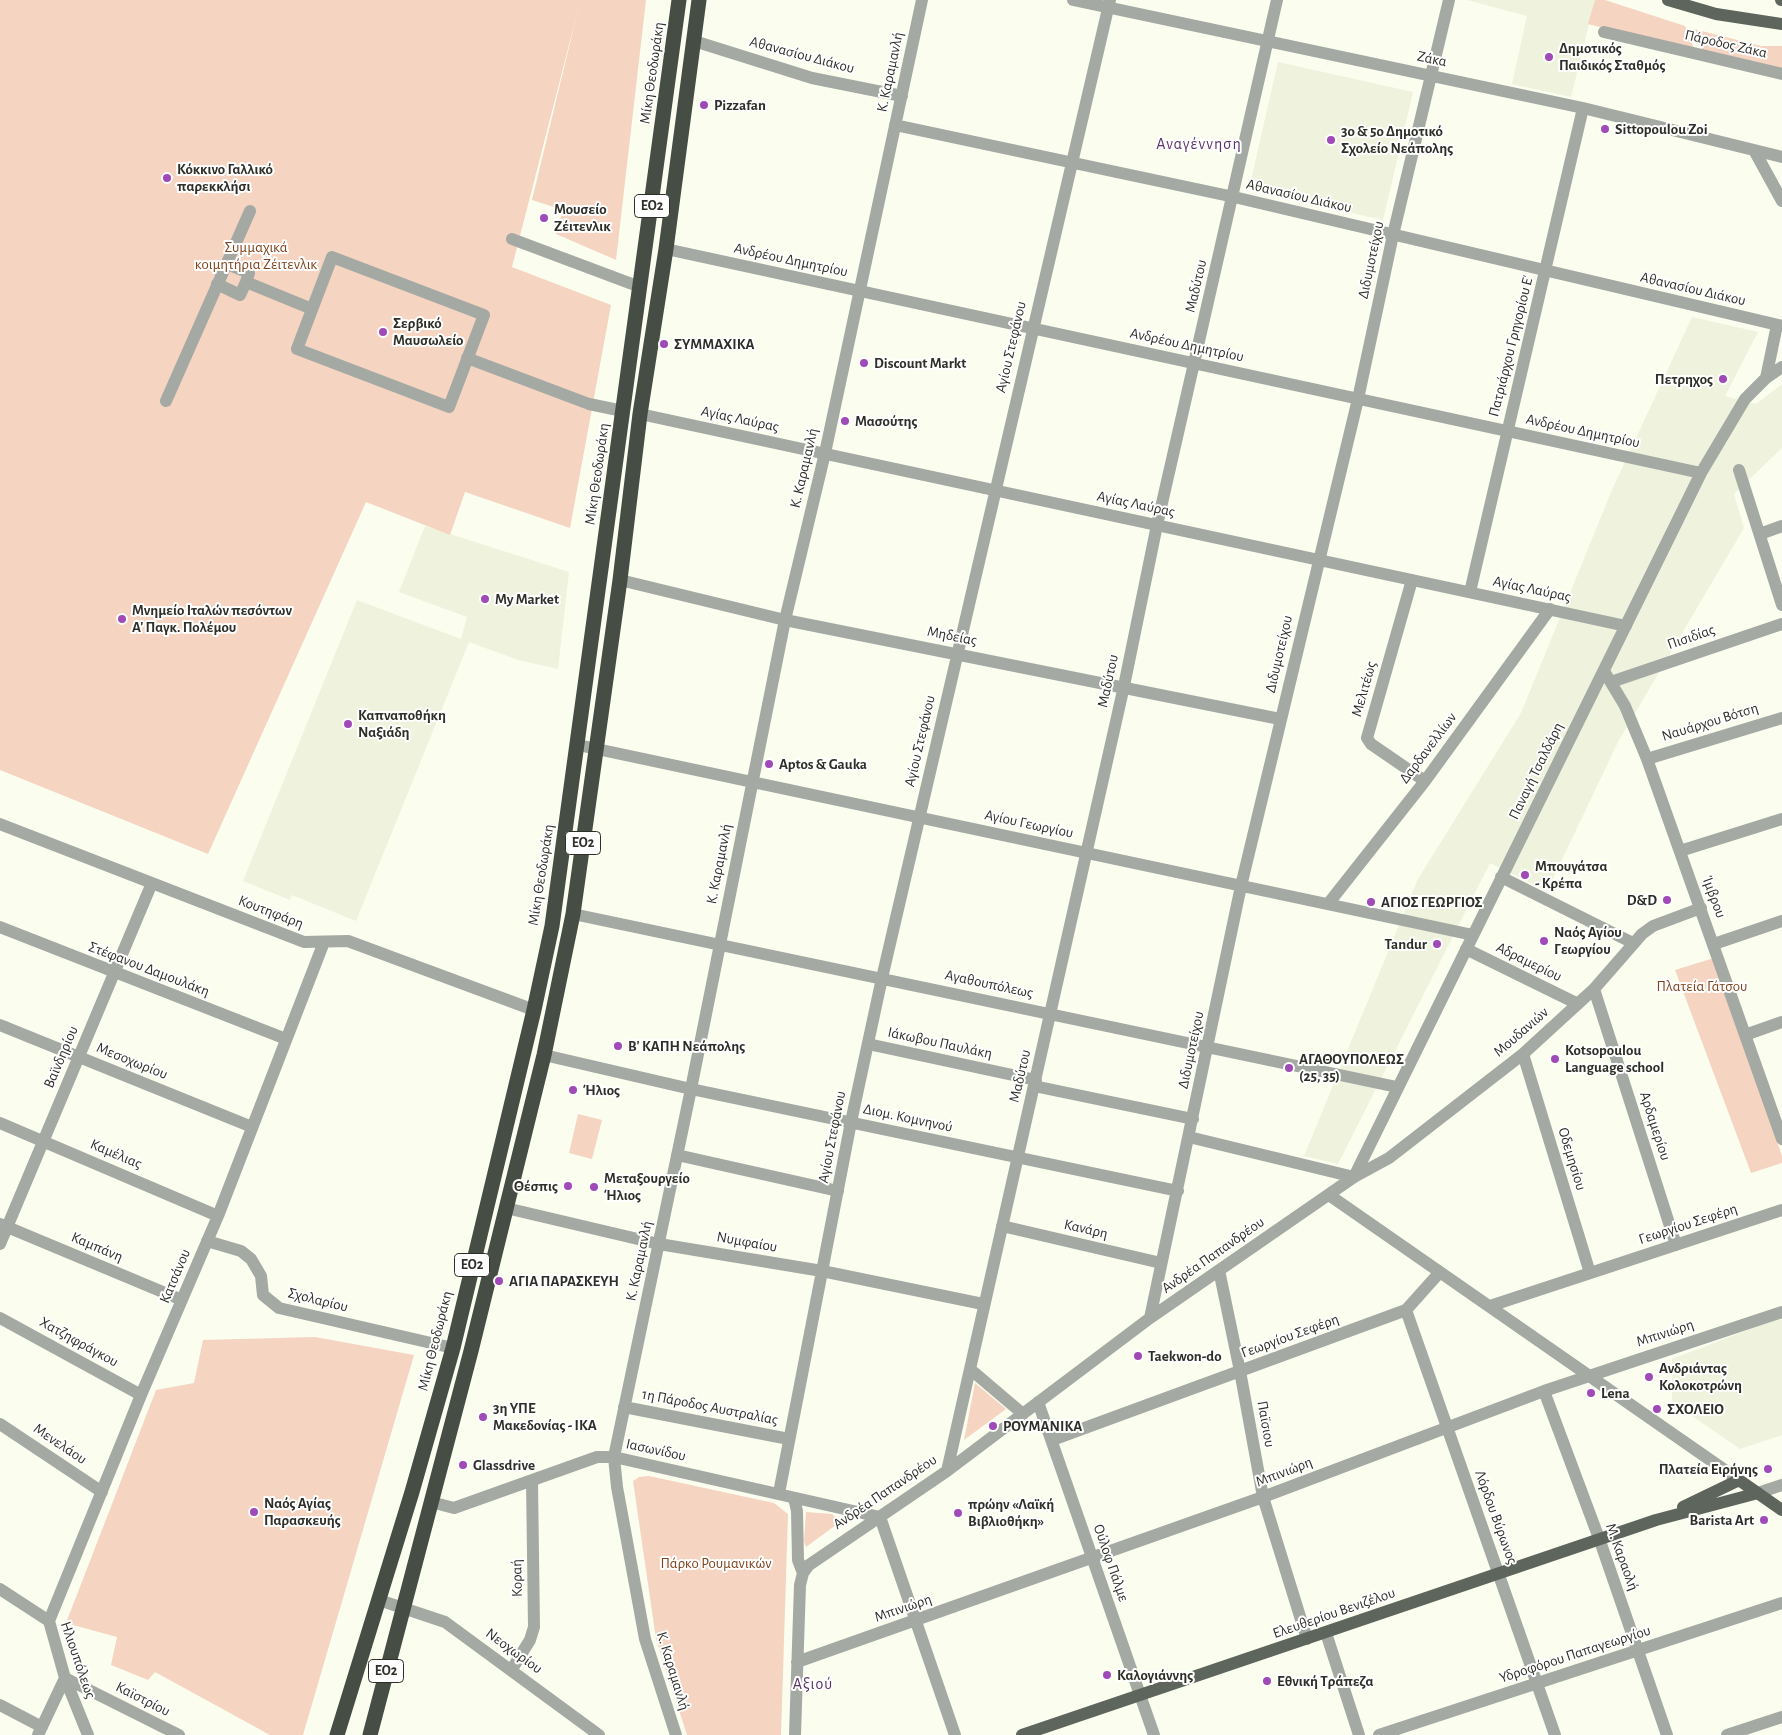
<!DOCTYPE html>
<html>
<head>
<meta charset="utf-8">
<style>
	body { margin:0 }
	canvas { display:block; background:#fbfdef }
</style>
</head>
<body>
<canvas width="1782" height="1735"></canvas>
<script>
const c = document.querySelector('canvas').getContext('2d');
c.lineJoin = 'round';
function fill(path, color) {
  c.fillStyle = color;
  c.fill(path, 'evenodd');
}
function poly(rows) {
  const path = new Path2D();
  for (const r of rows) {
    path.moveTo(r[0], r[1]);
    for (let i = 2; i < r.length; i += 2) path.lineTo(r[i], r[i + 1]);
  }
  return path;
}
function stroke(path, color, width, dash) {
  c.strokeStyle = color;
  c.lineWidth = width;
  c.lineCap = dash ? 'butt' : 'round';
  c.setLineDash(dash || []);
  c.stroke(path);
}
function label(font, color, halo, rows, align = 'center') {
  c.font = font + ' "Alegreya Sans",sans-serif';
  c.lineWidth = 4;
  c.setLineDash([]);
  c.textBaseline = 'middle';
  c.strokeStyle = halo;
  c.fillStyle = color;
  for (const [text, x, y, turn = 0] of rows) {
    c.save();
    c.translate(x, y);
    c.rotate((+turn || 0) * Math.PI / 180);
    c.textAlign = isNaN(turn) ? turn : align;
    if (halo) c.strokeText(text, 0, 0);
    c.fillText(text, 0, 0);
    c.restore();
  }
}
fill(poly([
	[1467,0,1595,0,1571,97,1512,84,1527,16],
	[1278,62,1413,92,1383,220,1249,189],
	[1692,317,1758,332,1725,396,1756,404,1782,384,1782,448,1734,494,1744,528,1618,742,1547,891,1490,863,1338,1164,1304,1156,1418,879,1521,713,1612,490],
	[425,526,569,572,558,669,518,660,469,642,356,921,292,895,290,900,243,881,357,600,461,639,467,617,399,592],
	[1782,1317,1782,1435,1740,1449,1672,1402,1672,1359]
]), '#eff2dc');
fill(poly([
	[0,0,646,0,616,260,556,234,563,210,532,200,579,6,512,267,611,305,570,528,465,492,450,535,366,502,208,854,0,770],
	[1595,0,1605,0,1685,26,1695,51,1588,24],
	[1694,29,1761,46,1782,46,1782,73,1703,51],
	[1714,958,1782,1156,1782,1163,1751,1173,1675,970],
	[578,1114,602,1120,592,1159,569,1153],
	[315,1337,414,1355,303,1735,270,1735,155,1672,148,1680,111,1665,117,1637,66,1623,156,1390,194,1383,203,1340],
	[975,1383,1006,1409,964,1440],
	[649,1476,774,1503,788,1514,781,1735,687,1735,656,1639,633,1481,639,1477],
	[806,1512,832,1514,840,1522,806,1547,804,1541]
]), '#f5d4c2');
stroke(poly([
	[1073,0,1583,108,1782,157],
	[1604,32,1782,74],
	[694,41,812,78,902,96],
	[895,125,1234,197,1782,326],
	[1754,150,1782,201],
	[512,239,640,287],
	[666,249,1701,473],
	[332,257,484,315,449,407,297,349,332,257],
	[246,282,312,309],
	[217,284,240,295,246,282,249,273,227,264],
	[467,358,589,404,623,411],
	[1766,378,1777,325],
	[166,401,250,211],
	[640,414,1626,626],
	[1739,470,1782,605],
	[1760,534,1782,526],
	[620,580,785,620,1280,719],
	[1412,580,1367,738,1371,744,1425,781],
	[1470,592,1583,108],
	[1604,671,1625,706,1647,759,1782,1139],
	[1611,682,1782,624],
	[578,745,1473,935],
	[1647,759,1782,718],
	[0,824,304,942,348,941,534,1010],
	[1680,851,1782,819],
	[1501,877,1633,943],
	[1328,904,1425,781,1550,609],
	[573,914,1397,1087],
	[0,927,286,1039],
	[1714,944,1782,921],
	[1466,949,1578,1004],
	[1594,989,1676,1245],
	[0,1025,252,1127],
	[1745,1035,1782,1022],
	[868,1044,1036,1080],
	[1523,1054,1590,1273],
	[544,1055,691,1089,1178,1191],
	[1034,1086,1193,1119],
	[0,1123,218,1216],
	[1189,1137,1354,1177,1389,1158,1523,1054,1594,989,1642,934,1653,926,1701,908],
	[677,1155,838,1191],
	[1329,1195,1739,1480],
	[506,1208,659,1244,822,1271,983,1304],
	[0,1224,182,1300],
	[1002,1226,1161,1263],
	[207,1241,241,1251,251,1259,261,1276,263,1295,279,1308,453,1348],
	[0,1244,152,883],
	[1219,1270,1240,1371,1263,1497,1307,1639],
	[1490,1306,1782,1210],
	[1406,1310,1555,1735],
	[0,1318,141,1395],
	[1150,1318,1241,886,1358,399,1393,235,1449,0],
	[970,1369,1023,1414],
	[1544,1391,1600,1541,1667,1735],
	[1038,1402,1154,1735],
	[624,1407,789,1439],
	[0,1424,102,1492],
	[1052,1440,1406,1310,1440,1272],
	[947,1471,1124,686,1157,525,1277,0],
	[779,1493,851,1122,882,978,1110,0],
	[1758,1493,1782,1485],
	[794,1498,797,1511,798,1560,803,1573],
	[431,1502,454,1508,597,1457,614,1457,880,1517,955,1735],
	[0,1589,49,1621,65,1678,88,1735],
	[379,1600,445,1622,599,1735],
	[49,1621,141,1395,218,1216,324,942],
	[1326,1633,1359,1735],
	[797,1662,1263,1497,1544,1391,1782,1312],
	[512,1669,530,1640,534,1627,532,1481],
	[65,1678,179,1735],
	[0,1705,42,1727],
	[38,1735,65,1678],
	[676,1735,645,1639,617,1487,614,1457,691,1089,785,620,825,453,922,0],
	[795,1735,800,1585,803,1573,809,1565,947,1471,1150,1318,1354,1177,1701,473,1745,399,1766,378,1782,367],
	[1379,1735,1782,1603],
	[1727,1735,1782,1717]
]), '#a4a9a4', 12);
stroke(poly([
	[1668,0,1716,14,1782,24],
	[1781,0,1782,0],
	[1683,1507,1739,1480,1782,1510],
	[1022,1735,1656,1520,1758,1493]
]), '#5d655d', 12);
stroke(poly([
	[337,1735,412,1492,453,1348,534,1010,552,926,679,0],
	[370,1735,471,1351,544,1055,573,914,620,580,640,414,666,249,699,0]
]), '#454d44', 15);
for (const [x, y, r, color] of [
	[1549,57,5,"#a04ab7"],
	[704,105,5,"#a04ab7"],
	[1605,129,5,"#a04ab7"],
	[1331,140,5,"#a04ab7"],
	[167,178,5,"#a04ab7"],
	[544,218,5,"#a04ab7"],
	[383,332,5,"#a04ab7"],
	[664,344,5,"#a04ab7"],
	[864,363,5,"#a04ab7"],
	[1723,379,5,"#a04ab7"],
	[845,421,5,"#a04ab7"],
	[485,599,5,"#a04ab7"],
	[122,619,5,"#a04ab7"],
	[348,724,5,"#a04ab7"],
	[769,764,5,"#a04ab7"],
	[1525,875,5,"#a04ab7"],
	[1667,900,5,"#a04ab7"],
	[1371,902,5,"#a04ab7"],
	[1544,941,5,"#a04ab7"],
	[1437,944,5,"#a04ab7"],
	[618,1046,5,"#a04ab7"],
	[1555,1059,5,"#a04ab7"],
	[1289,1068,5,"#a04ab7"],
	[573,1090,5,"#a04ab7"],
	[568,1186,5,"#a04ab7"],
	[594,1187,5,"#a04ab7"],
	[499,1281,5,"#a04ab7"],
	[1138,1356,5,"#a04ab7"],
	[1649,1377,5,"#a04ab7"],
	[1591,1393,5,"#a04ab7"],
	[1657,1409,5,"#a04ab7"],
	[483,1417,5,"#a04ab7"],
	[993,1426,5,"#a04ab7"],
	[463,1465,5,"#a04ab7"],
	[1768,1469,5,"#a04ab7"],
	[254,1512,5,"#a04ab7"],
	[958,1513,5,"#a04ab7"],
	[1764,1520,5,"#a04ab7"],
	[1107,1675,5,"#a04ab7"],
	[1267,1681,5,"#a04ab7"]
]) {
  const dot = new Path2D();
  dot.arc(x, y, r, 0, 2 * Math.PI);
  c.fillStyle = color;
  c.fill(dot);
  stroke(dot, '#fff', 2);
}
for (const [x, y, w] of [
	[652,206,35],
	[583,843,35],
	[472,1265,35],
	[386,1671,35]
]) {
  const box = new Path2D();
  box.roundRect(x - w / 2, y - 11.5, w, 23, 4);
  c.fillStyle = '#fff';
  c.fill(box);
  stroke(box, '#2e2f29', 1);
}
label('bold 14px', '#2e2f29', null, [
	["ΕΟ2",652,206],
	["ΕΟ2",583,843],
	["ΕΟ2",472,1265],
	["ΕΟ2",386,1671]
]);
label('15px', '#2e2f29', '#fff', [
	["Πάροδος Ζάκα",1726,44,13],
	["Αθανασίου Διάκου",802,55,15],
	["Ζάκα",1432,59,12],
	["Κ. Καραμανλή",890,72,-78],
	["Μίκη Θεοδωράκη",652,73,-82],
	["Αθανασίου Διάκου",1299,196,13],
	["Ανδρέου Δημητρίου",791,260,12],
	["Διδυμοτείχου",1371,260,-78],
	["Μαδύτου",1196,286,-77],
	["Αθανασίου Διάκου",1693,289,13],
	["Ανδρέου Δημητρίου",1187,345,12],
	["Πατριάρχου Γρηγορίου Ε'",1511,346,-76],
	["Αγίου Στεφάνου",1011,347,-77],
	["Αγίας Λαύρας",740,419,12],
	["Ανδρέου Δημητρίου",1583,431,12],
	["Κ. Καραμανλή",804,468,-77],
	["Μίκη Θεοδωράκη",597,474,-82],
	["Αγίας Λαύρας",1136,504,12],
	["Αγίας Λαύρας",1532,589,12],
	["Μηδείας",952,636,11],
	["Πισιδίας",1691,637,-19],
	["Διδυμοτείχου",1279,654,-77],
	["Μαδύτου",1108,681,-78],
	["Μελιτέως",1364,689,-74],
	["Ναυάρχου Βότση",1710,722,-17],
	["Αγίου Στεφάνου",920,741,-77],
	["Δαρδανελλίων",1428,748,-53],
	["Παναγή Τσαλδάρη",1536,771,-64],
	["Αγίου Γεωργίου",1029,824,12],
	["Κ. Καραμανλή",719,864,-79],
	["Μίκη Θεοδωράκη",541,875,-81],
	["Ίμβρου",1714,897,70],
	["Κουτηφάρη",271,912,21],
	["Αδραμερίου",1529,962,26],
	["Στέφανου Δαμουλάκη",149,969,21],
	["Αγαθουπόλεως",989,984,12],
	["Μουδανιών",1521,1032,-41],
	["Ιάκωβου Παυλάκη",940,1043,12],
	["Διδυμοτείχου",1191,1050,-78],
	["Βαϊνδηρίου",61,1057,-67],
	["Μεσοχωρίου",132,1061,22],
	["Μαδύτου",1020,1076,-77],
	["Διομ. Κομνηνού",908,1118,12],
	["Αρδαμερίου",1655,1126,72],
	["Αγίου Στεφάνου",832,1137,-79],
	["Καμέλιας",116,1154,23],
	["Οδεμησίου",1572,1159,73],
	["Γεωργίου Σεφέρη",1688,1224,-18],
	["Κανάρη",1086,1229,13],
	["Νυμφαίου",747,1242,10],
	["Καμπάνη",97,1247,23],
	["Ανδρέα Παπανδρέου",1213,1255,-35],
	["Κ. Καραμανλή",639,1261,-78],
	["Κατσάνου",175,1276,-67],
	["Σχολαρίου",318,1300,14],
	["Μπινιώρη",1665,1333,-18],
	["Γεωργίου Σεφέρη",1290,1336,-20],
	["Μίκη Θεοδωράκη",435,1341,-76],
	["Χατζηφράγκου",79,1342,29],
	["1η Πάροδος Αυστραλίας",710,1407,11],
	["Παϊσιου",1266,1424,80],
	["Μενελάου",60,1444,34],
	["Ιασωνίδου",656,1450,12],
	["Μπινιώρη",1284,1472,-21],
	["Ανδρέα Παπανδρέου",885,1492,-34],
	["Λόρδου Βύρωνος",1496,1517,70],
	["Μ. Καραολή",1622,1557,70],
	["Ούλοφ Πάλμε",1111,1563,71],
	["Κοραή",517,1578,-91],
	["Μπινιώρη",903,1608,-19],
	["Ελευθερίου Βενιζέλου",1334,1613,-19],
	["Νεοχωρίου",514,1651,36],
	["Υδροφόρου Παπαγεωργίου",1575,1654,-18],
	["Ηλιουπόλεως",78,1660,71],
	["Κ. Καραμανλή",673,1671,73],
	["Καϊστρίου",143,1699,27]
]);
label('bold 15px', '#2e2f29', '#fff', [
	["Δημοτικός",1559,48],
	["Παιδικός Σταθμός",1559,65],
	["Pizzafan",714,105],
	["Sittopoulou Zoi",1615,129],
	["3ο & 5ο Δημοτικό",1341,131],
	["Σχολείο Νεάπολης",1341,148],
	["Κόκκινο Γαλλικό",177,169],
	["παρεκκλήσι",177,186],
	["Μουσείο",554,209],
	["Ζέιτενλικ",554,226],
	["Σερβικό",393,323],
	["Μαυσωλείο",393,340],
	["ΣΥΜΜΑΧΙΚΑ",674,344],
	["Discount Markt",874,363],
	["Πετρηχος",1713,379,"right"],
	["Μασούτης",855,421],
	["My Market",495,599],
	["Μνημείο Ιταλών πεσόντων",132,610],
	["Α' Παγκ. Πολέμου",132,627],
	["Καπναποθήκη",358,715],
	["Ναξιάδη",358,732],
	["Aptos & Gauka",779,764],
	["Μπουγάτσα",1535,866],
	["- Κρέπα",1535,883],
	["D&D",1657,900,"right"],
	["ΑΓΙΟΣ ΓΕΩΡΓΙΟΣ",1381,902],
	["Ναός Αγίου",1554,932],
	["Γεωργίου",1554,949],
	["Tandur",1427,944,"right"],
	["Β' ΚΑΠΗ Νεάπολης",628,1046],
	["Kotsopoulou",1565,1050],
	["Language school",1565,1067],
	["ΑΓΑΘΟΥΠΟΛΕΩΣ",1299,1059],
	["(25, 35)",1299,1076],
	["Ήλιος",583,1090],
	["Μεταξουργείο",604,1178],
	["Ήλιος",604,1195],
	["Θέσπις",558,1186,"right"],
	["ΑΓΙΑ ΠΑΡΑΣΚΕΥΗ",509,1281],
	["Taekwon-do",1148,1356],
	["Ανδριάντας",1659,1368],
	["Κολοκοτρώνη",1659,1385],
	["Lena",1601,1393],
	["3η ΥΠΕ",493,1408],
	["Μακεδονίας - IKA",493,1425],
	["ΣΧΟΛΕΙΟ",1667,1409],
	["ΡΟΥΜΑΝΙΚΑ",1003,1426],
	["Glassdrive",473,1465],
	["Πλατεία Ειρήνης",1758,1469,"right"],
	["Ναός Αγίας",264,1503],
	["Παρασκευής",264,1520],
	["πρώην «Λαϊκή",968,1504],
	["Βιβλιοθήκη»",968,1521],
	["Barista Art",1754,1520,"right"],
	["Καλογιάννης",1117,1675],
	["Εθνική Τράπεζα",1277,1681]
], 'left');
label('15px', '#80431c', '#fff', [
	["Συμμαχικά",256,247],
	["κοιμητήρια Ζέιτενλικ",256,264],
	["Πλατεία Γάτσου",1702,986],
	["Πάρκο Ρουμανικών",716,1563]
]);
c.letterSpacing = '1px';
label('16px', '#5c3268', '#fff', [
	["Αναγέννηση",1199,144],
	["Αξιού",813,1684]
]);
c.letterSpacing = '0px';
</script>
</body>
</html>
